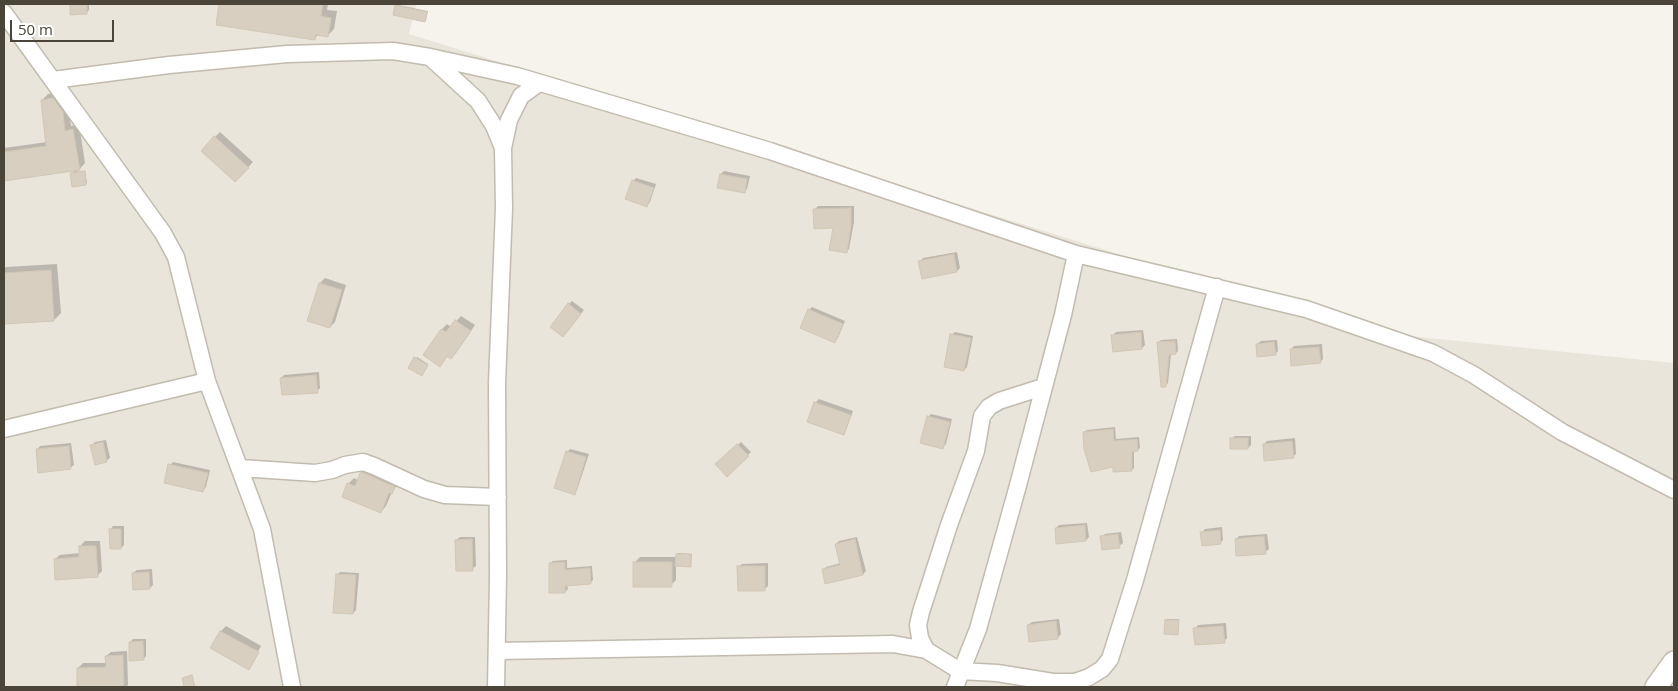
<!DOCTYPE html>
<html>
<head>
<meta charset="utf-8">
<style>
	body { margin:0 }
	#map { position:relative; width:1678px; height:691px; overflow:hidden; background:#f6f3ec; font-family:"Open Sans",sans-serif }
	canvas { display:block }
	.frame { position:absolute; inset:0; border:5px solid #4b4439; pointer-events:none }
	.scale { position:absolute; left:10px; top:20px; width:104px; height:22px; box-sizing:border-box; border:2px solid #4b4439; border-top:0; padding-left:6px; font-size:15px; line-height:18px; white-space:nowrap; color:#4b4439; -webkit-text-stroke:4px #fff; paint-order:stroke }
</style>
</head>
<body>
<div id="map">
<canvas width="1678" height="691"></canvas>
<div class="frame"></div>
<div class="scale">50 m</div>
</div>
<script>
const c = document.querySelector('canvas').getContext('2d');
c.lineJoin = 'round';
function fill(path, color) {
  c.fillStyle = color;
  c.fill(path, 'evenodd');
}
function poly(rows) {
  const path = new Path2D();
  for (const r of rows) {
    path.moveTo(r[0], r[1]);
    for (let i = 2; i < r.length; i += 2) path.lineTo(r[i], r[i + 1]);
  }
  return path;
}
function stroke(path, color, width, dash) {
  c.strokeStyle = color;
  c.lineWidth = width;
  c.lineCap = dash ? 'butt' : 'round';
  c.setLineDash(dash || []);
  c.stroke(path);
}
fill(poly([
	[4,4,416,4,409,34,1370,332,1674,363,1674,687,4,687]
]), '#eae5da');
fill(poly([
	[71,4,89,4,89,10,86,13,71,13],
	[220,4,328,4,327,10,337,11,334,29,328,35,319,34,315,38,217,24],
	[398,5,428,11,426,20,425,21,397,6],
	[59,93,68,106,71,126,79,124,85,163,77,172,85,171,87,183,85,184,72,173,75,170,4,179,4,148,47,142,42,100,48,94],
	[220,132,253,162,240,176,215,137],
	[724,171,750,176,747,189,744,192,721,174],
	[636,178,656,184,650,202,647,205,633,181],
	[818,206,854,206,854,222,849,249,846,252,834,227,815,209],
	[957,252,960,268,957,271,920,261,923,258],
	[57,264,61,313,54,320,4,323,4,269,6,267],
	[325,278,346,285,335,322,330,327,309,320,320,283],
	[572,301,584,310,566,332,569,304],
	[812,307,845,321,838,338,835,341,809,310],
	[461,316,475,325,456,353,451,358,448,356,440,365,424,355,442,329,447,324,451,327],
	[1143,330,1145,345,1142,348,1113,335,1116,332],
	[955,332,973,336,967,367,964,370,951,335],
	[1177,339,1178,351,1176,353,1171,354,1168,383,1165,386,1158,343,1161,340],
	[1277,340,1278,351,1275,354,1257,344,1261,341],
	[1322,344,1323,359,1320,362,1291,349,1294,346],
	[417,357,428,364,423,374,410,368],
	[319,372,320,388,317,391,281,378,284,375],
	[819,399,853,411,846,430,843,433,815,403],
	[931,414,952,419,946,444,943,447,928,417],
	[1115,427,1116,439,1139,437,1140,448,1137,450,1134,450,1134,468,1132,470,1114,465,1084,432,1087,430],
	[1235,436,1251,436,1251,445,1248,448,1231,439],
	[1295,438,1296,454,1293,457,1264,444,1267,441],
	[106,440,110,458,106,461,92,445,95,442],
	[741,442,751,452,727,475,717,464],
	[71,443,74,465,70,468,37,450,40,446],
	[570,449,589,454,577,490,574,493,567,452],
	[173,462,210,470,206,487,203,490,170,465],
	[366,468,399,481,396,487,392,492,386,506,381,512,343,496,349,483,354,478,358,480,361,473],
	[1087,523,1089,537,1086,540,1056,528,1059,525],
	[113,526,124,526,124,545,121,548,110,530],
	[1222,527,1223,540,1220,543,1202,532,1205,529],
	[1121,532,1123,543,1119,546,1102,537,1105,534],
	[1267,534,1269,549,1265,552,1236,539,1239,536],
	[460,537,475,537,476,566,472,569,456,540],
	[857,537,866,571,863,574,823,570,826,567,841,563,836,544,839,541],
	[85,541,100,541,102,571,97,576,55,559,60,555,80,553,80,546],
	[678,553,692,554,691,564,690,566,676,565,676,580,671,585,635,562,640,557,677,557],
	[567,560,567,568,592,566,593,580,591,582,567,585,568,589,565,592,550,563,553,561],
	[768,563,768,586,765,589,738,567,742,564],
	[152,569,153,585,150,588,133,573,137,570],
	[340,572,359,573,356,610,353,613,337,575],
	[1059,619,1061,634,1058,638,1028,625,1032,622],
	[1167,619,1179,619,1178,634,1166,620],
	[1226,623,1227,638,1224,641,1195,629,1198,625],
	[226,626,263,647,261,646,251,664,253,664,249,668,212,647,221,631],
	[133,639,146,639,146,656,143,659,130,642],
	[127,651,128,685,125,687,79,687,78,668,83,663,107,663,106,656,111,652]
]), '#0003');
const building = poly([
	[70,4,87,4,87,14,70,15,70,4],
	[219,4,323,4,321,16,331,18,328,37,316,35,315,40,216,25,219,4],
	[395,5,427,12,425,22,393,15,395,5],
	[53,98,63,112,65,131,73,129,80,170,4,181,4,152,46,146,41,100,53,98],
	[214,136,249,168,235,182,201,151,214,136],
	[85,171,86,185,72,187,70,173,85,171],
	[720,174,747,179,745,193,717,188,720,174],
	[632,180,654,188,647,207,625,199,632,180],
	[851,208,851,226,847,253,829,250,833,228,814,229,813,209,851,208],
	[954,254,957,272,922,279,918,261,954,254],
	[51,270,54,321,4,324,4,273,51,270],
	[319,283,342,290,330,328,307,321,319,283],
	[568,303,581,314,563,337,550,327,568,303],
	[808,309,843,324,835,343,800,328,808,309],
	[455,320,471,331,451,359,447,356,440,367,423,355,441,329,446,332,455,320],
	[1141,332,1142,349,1113,352,1111,335,1141,332],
	[950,334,971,338,964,371,944,367,950,334],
	[1175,341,1176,354,1169,355,1166,387,1161,387,1157,342,1175,341],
	[1274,342,1276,355,1257,357,1256,344,1274,342],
	[1319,347,1321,363,1291,366,1290,349,1319,347],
	[414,357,428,365,422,376,408,368,414,357],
	[316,375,318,393,282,395,280,378,316,375],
	[814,402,851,415,844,435,807,422,814,402],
	[927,416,950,422,943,449,920,443,927,416],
	[1113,429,1114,441,1137,439,1138,451,1132,452,1132,471,1113,472,1113,467,1091,472,1084,449,1083,432,1113,429],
	[1230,438,1248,438,1248,449,1230,449,1230,438],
	[1292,441,1294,458,1264,461,1263,444,1292,441],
	[103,442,107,462,95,465,90,445,103,442],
	[737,444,749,456,727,477,715,464,737,444],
	[69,446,71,469,38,473,36,449,69,446],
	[566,451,586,457,575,495,554,488,566,451],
	[168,464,208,473,203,492,164,483,168,464],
	[362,472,395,487,392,494,389,493,381,513,342,497,347,483,355,486,360,473,362,472],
	[1085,525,1086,541,1056,544,1055,528,1085,525],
	[109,529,121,529,121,549,110,549,109,529],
	[1220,530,1221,544,1202,546,1200,532,1220,530],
	[1118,534,1120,548,1102,550,1100,536,1118,534],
	[1264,536,1266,554,1236,556,1235,539,1264,536],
	[472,539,473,571,456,571,455,540,472,539],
	[855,539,863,575,825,584,822,569,840,565,835,544,855,539],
	[79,546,96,546,98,577,55,580,54,559,79,557,79,546],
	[676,554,691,554,691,567,675,566,676,554],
	[565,562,565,570,590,568,591,584,565,586,565,593,549,593,549,563,565,562],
	[633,562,672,562,672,587,633,587,633,562],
	[737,566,765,566,765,591,738,591,737,566],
	[149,572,150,589,133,590,132,573,149,572],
	[336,574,356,575,353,614,333,613,336,574],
	[1165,620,1179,620,1178,635,1164,634,1165,620],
	[1056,621,1058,639,1029,642,1027,625,1056,621],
	[1223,626,1225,643,1195,645,1193,628,1223,626],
	[220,631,259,652,249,670,210,648,220,631],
	[143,641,144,660,129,661,129,642,143,641],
	[123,655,124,687,77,687,77,668,106,667,105,656,123,655],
	[192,675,195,687,184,687,182,678,192,675]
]);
fill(building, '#d8cfc1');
stroke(building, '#d3c7b4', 1);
const minor = poly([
	[4,13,163,233,176,257,207,381,262,529,292,687],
	[430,57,517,76,770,151,1076,254,1306,309,1433,353,1474,375,1562,432,1674,490],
	[53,80,169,65,287,54,393,51,430,57,478,101,494,126,503,148,504,208,497,383,498,575,496,687],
	[503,148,509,120,521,96,539,83],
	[4,429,207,381],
	[240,468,315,473,332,470,345,465,363,462,374,466,424,489,445,495,498,497],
	[926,650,920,638,918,625,921,612,949,525,976,451,982,416,989,407,999,401,1043,387],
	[497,651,893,644,926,650,960,671,997,673,1053,682,1075,682,1089,677,1102,669,1110,659,1135,580,1217,287],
	[955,687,978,629,1017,489,1063,315,1076,254]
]);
const tertiary = poly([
	[1656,687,1674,662]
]);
stroke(minor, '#c2bbae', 19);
stroke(tertiary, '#c2bbae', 24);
stroke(minor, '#fff', 16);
stroke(tertiary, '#fff', 21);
</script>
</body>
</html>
